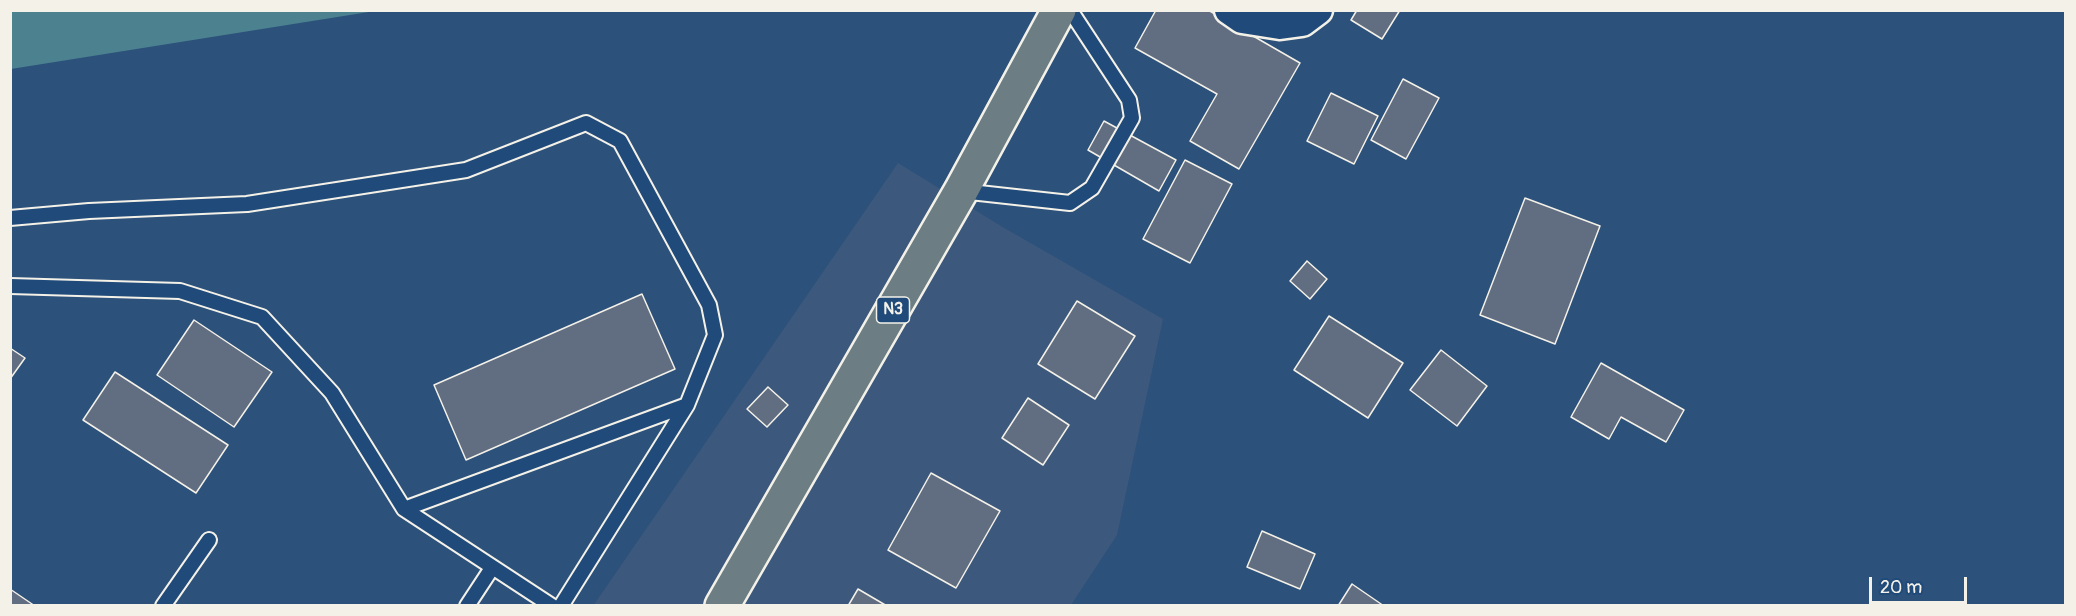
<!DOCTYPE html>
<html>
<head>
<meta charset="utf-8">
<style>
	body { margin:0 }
	#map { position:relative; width:2076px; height:616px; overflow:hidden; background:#2c517b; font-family:Pangolin,sans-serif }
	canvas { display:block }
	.frame { position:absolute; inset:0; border:12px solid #f4f1e8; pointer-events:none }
	.scale { position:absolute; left:1869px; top:577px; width:98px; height:27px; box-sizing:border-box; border:3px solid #f4f1e8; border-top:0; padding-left:8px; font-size:18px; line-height:21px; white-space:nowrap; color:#f4f1e8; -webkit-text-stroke:4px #1f4a7a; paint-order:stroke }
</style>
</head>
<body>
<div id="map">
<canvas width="2076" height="616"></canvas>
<div class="frame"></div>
<div class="scale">20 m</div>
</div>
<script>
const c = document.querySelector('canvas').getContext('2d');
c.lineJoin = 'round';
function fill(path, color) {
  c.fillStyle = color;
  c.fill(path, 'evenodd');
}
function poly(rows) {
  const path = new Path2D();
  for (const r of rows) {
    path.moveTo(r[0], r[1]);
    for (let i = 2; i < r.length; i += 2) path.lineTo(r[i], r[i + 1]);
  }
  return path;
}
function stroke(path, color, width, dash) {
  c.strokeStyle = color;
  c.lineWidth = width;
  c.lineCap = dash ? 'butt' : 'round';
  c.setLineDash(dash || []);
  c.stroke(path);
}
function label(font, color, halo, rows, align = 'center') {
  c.font = font + ' Pangolin,sans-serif';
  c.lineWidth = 4.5;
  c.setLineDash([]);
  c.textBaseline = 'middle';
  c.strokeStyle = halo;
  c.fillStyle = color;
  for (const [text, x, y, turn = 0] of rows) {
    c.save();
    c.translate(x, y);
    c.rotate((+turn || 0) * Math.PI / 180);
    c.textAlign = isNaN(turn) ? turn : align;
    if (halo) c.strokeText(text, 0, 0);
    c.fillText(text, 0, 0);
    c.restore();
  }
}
fill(poly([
	[898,163,1006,229,1163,319,1117,535,1071,605,593,606]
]), '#3c597d');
fill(poly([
	[11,10,375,10,375,11,11,69]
]), '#4c818f');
const building = poly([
	[1156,10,1208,10,1300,63,1239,169,1190,141,1217,94,1135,48,1156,10],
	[1357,10,1400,10,1382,39,1351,20,1357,10],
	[1403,79,1439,98,1406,159,1371,140,1403,79],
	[1331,93,1378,116,1354,164,1307,141,1331,93],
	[1104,121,1176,160,1159,191,1088,150,1104,121],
	[1185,160,1232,184,1190,263,1143,239,1185,160],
	[1525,198,1600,226,1555,344,1480,315,1525,198],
	[1307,261,1327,279,1310,299,1290,281,1307,261],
	[642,294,675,369,466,460,434,385,642,294],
	[1077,301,1135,336,1095,399,1038,364,1077,301],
	[1329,316,1403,363,1368,418,1294,370,1329,316],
	[194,320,272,372,234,427,157,375,194,320],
	[10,348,25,358,10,379,10,348],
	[1441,350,1487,386,1457,426,1410,390,1441,350],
	[1601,363,1684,410,1666,442,1621,417,1609,439,1571,417,1601,363],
	[115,372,228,445,196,493,83,420,115,372],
	[768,387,788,405,767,427,747,409,768,387],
	[1028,398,1069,425,1043,465,1002,438,1028,398],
	[931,473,1000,511,956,588,888,550,931,473],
	[1262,531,1315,554,1300,589,1247,567,1262,531],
	[1352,584,1384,606,1338,606,1352,584],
	[10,589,35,606,10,606,10,589],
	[858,589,887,606,848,606,858,589]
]);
fill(building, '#616d81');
stroke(building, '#f4f1e8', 1.5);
const service = poly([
	[961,191,1070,203,1092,188,1132,118,1129,100,1070,10],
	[10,218,89,211,247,204,466,170,586,123,620,141,709,305,715,335,687,405,561,606],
	[10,286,180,291,262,317,332,393,404,509,552,606],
	[404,509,687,405],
	[163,606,209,540],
	[467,606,492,568]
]);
const minor = poly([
	[1229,10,1242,19,1280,25,1302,22,1318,10]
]);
const trunk = poly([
	[722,606,961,191,1059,10]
]);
stroke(service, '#f4f1e8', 18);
stroke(minor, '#f4f1e8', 33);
stroke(trunk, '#f4f1e8', 38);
stroke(service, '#1f4a7a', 14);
stroke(minor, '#1f4a7a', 28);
stroke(trunk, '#6c7e84', 33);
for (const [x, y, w] of [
	[893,310,33]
]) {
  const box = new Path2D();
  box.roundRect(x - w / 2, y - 13, w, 26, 4.5);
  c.fillStyle = '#1f4a7a';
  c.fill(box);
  stroke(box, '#f4f1e8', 1.5);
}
label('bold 16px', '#f4f1e8', null, [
	["N3",893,310]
]);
</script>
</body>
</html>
